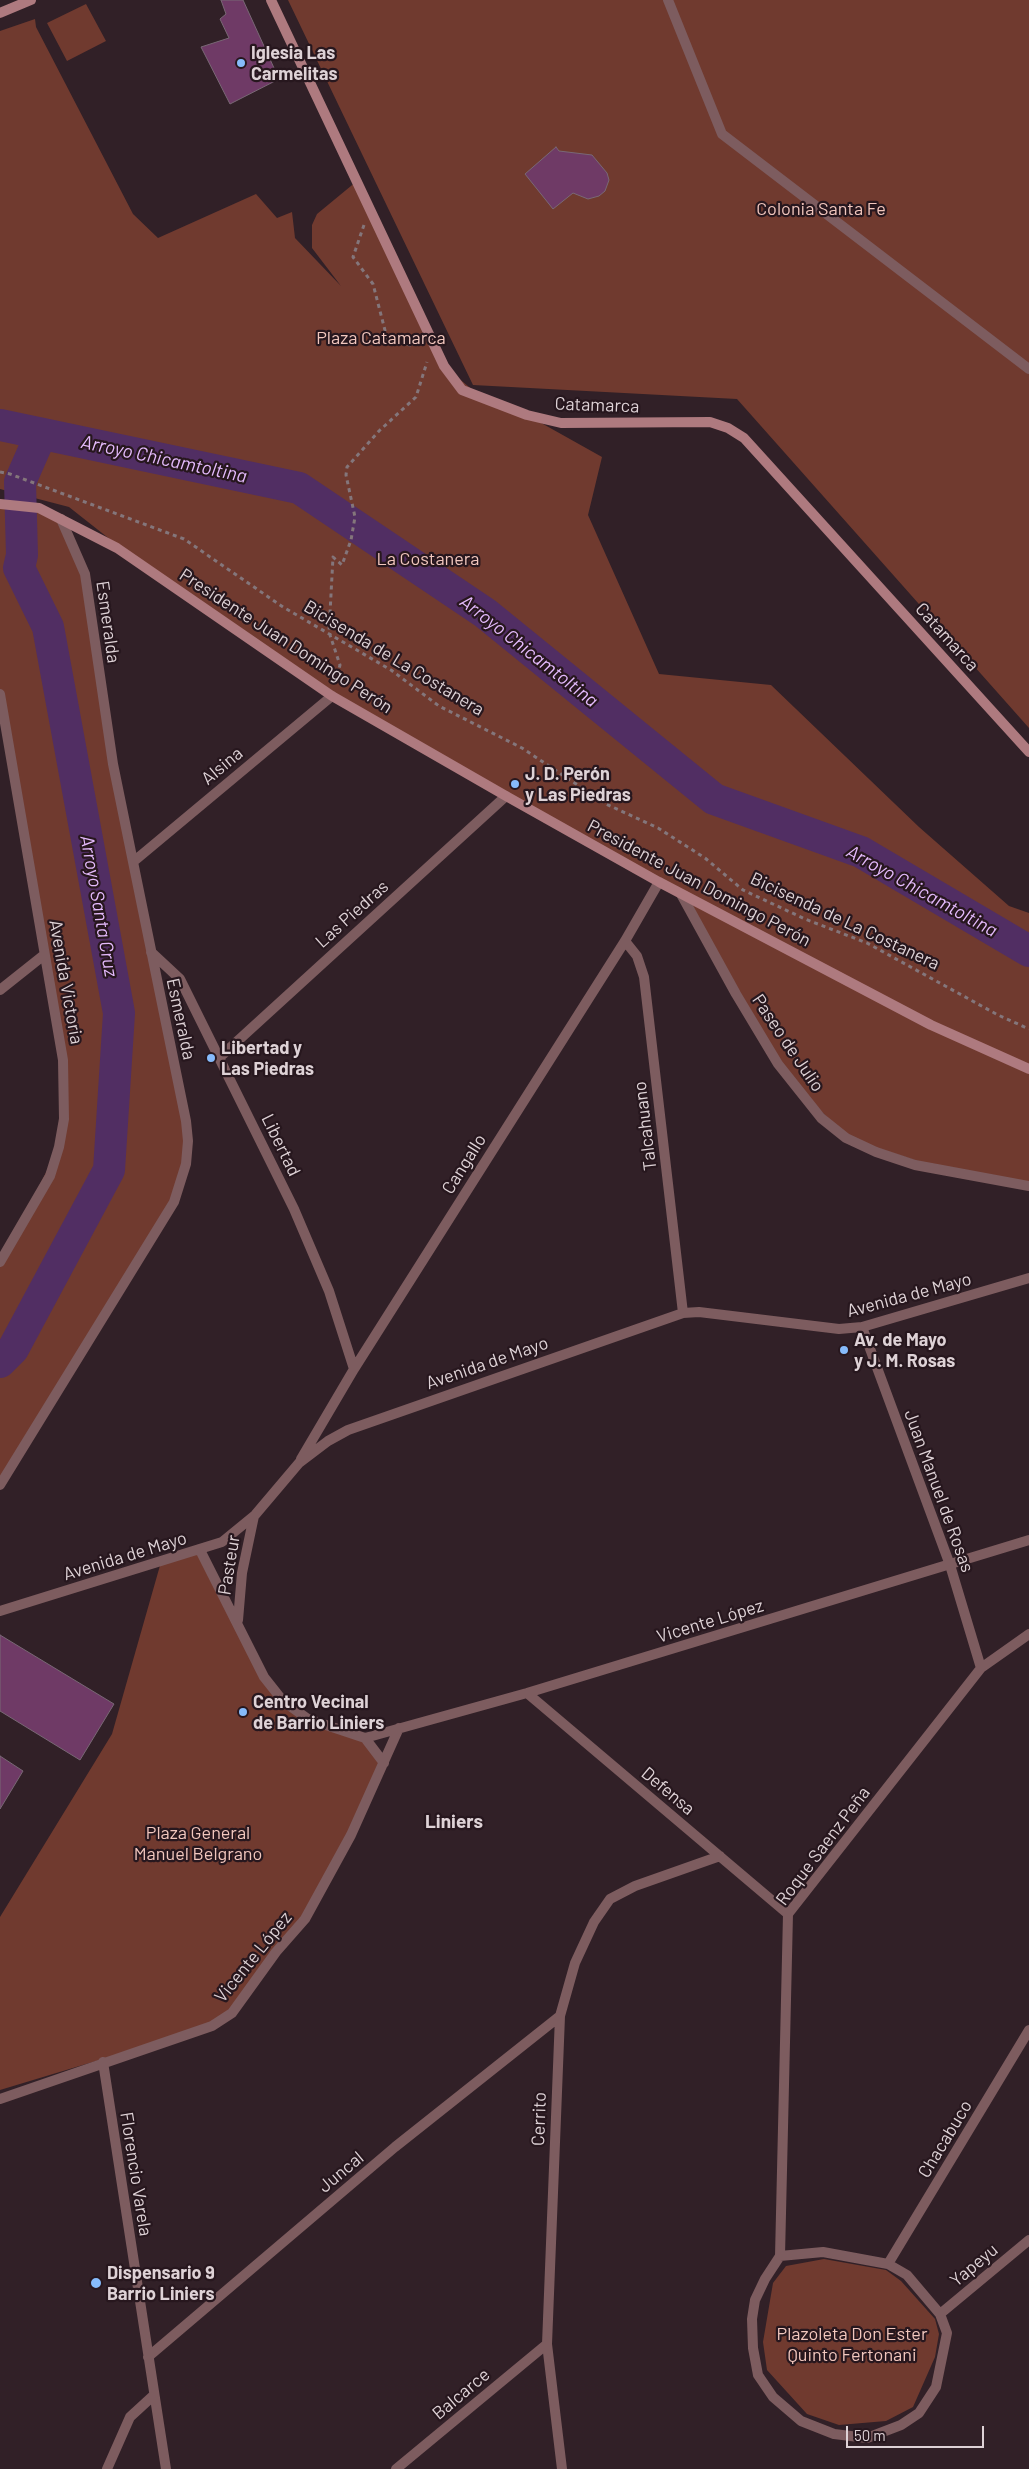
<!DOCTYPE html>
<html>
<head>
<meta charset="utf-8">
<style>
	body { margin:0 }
	#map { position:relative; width:1029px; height:2469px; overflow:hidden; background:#312027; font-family:Barlow,sans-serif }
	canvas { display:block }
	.scale { position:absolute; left:846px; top:2426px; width:138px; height:22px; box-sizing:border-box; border:2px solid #ded2d6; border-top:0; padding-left:6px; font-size:15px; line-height:18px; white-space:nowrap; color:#ded2d6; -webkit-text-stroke:4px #27171e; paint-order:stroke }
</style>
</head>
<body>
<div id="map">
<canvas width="1029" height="2469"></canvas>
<div class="scale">50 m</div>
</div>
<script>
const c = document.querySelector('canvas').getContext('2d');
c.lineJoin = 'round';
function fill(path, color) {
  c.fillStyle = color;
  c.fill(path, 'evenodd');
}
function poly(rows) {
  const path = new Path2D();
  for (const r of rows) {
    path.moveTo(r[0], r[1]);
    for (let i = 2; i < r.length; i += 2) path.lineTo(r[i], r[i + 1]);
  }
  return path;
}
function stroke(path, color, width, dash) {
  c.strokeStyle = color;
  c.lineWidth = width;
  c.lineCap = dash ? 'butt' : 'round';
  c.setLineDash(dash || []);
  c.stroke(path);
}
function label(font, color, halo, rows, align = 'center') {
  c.font = font + ' Barlow,sans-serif';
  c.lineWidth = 4.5;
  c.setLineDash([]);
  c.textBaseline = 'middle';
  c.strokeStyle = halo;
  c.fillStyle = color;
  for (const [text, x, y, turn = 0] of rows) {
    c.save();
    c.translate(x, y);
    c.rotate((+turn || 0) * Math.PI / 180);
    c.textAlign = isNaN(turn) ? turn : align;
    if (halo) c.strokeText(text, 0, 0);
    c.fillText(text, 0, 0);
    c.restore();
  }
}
fill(poly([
	[288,0,1029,0,1029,728,737,399,473,385],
	[86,4,106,41,67,61,47,23],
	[35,19,36,27,133,214,158,238,256,194,277,218,292,212,295,238,341,286,312,248,312,225,317,214,357,181,444,366,481,397,527,415,602,457,588,515,659,674,771,685,919,827,1009,906,1029,913,1029,1186,961,1175,846,1138,778,1064,681,894,332,696,154,574,69,507,0,489,0,31],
	[0,504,39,508,61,519,85,574,131,855,188,1141,174,1202,0,1485,0,1262,59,1147,63,1060,0,694],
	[200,1550,264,1677,308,1719,365,1738,384,1763,305,1919,232,2013,212,2026,0,2090,0,1917,112,1734,161,1562],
	[824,2259,886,2270,901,2281,935,2319,939,2334,935,2357,913,2407,886,2421,839,2425,807,2414,767,2370,763,2342,773,2283,786,2266]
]), '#703a2f');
stroke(poly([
	[0,425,299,488,485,613,714,799,861,852,1029,951],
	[0,1362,13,1349,109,1170,119,1013,48,627,19,568,22,555,20,482,41,434]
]), '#512e63', 32);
const building = poly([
	[221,0,243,0,279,79,230,104,201,47,229,38,220,19,226,14,221,0],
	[556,147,559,151,592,155,607,173,609,180,605,191,599,196,588,199,573,193,553,209,525,174,556,147],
	[0,1635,114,1704,80,1760,0,1711,0,1635],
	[0,1756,23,1771,0,1809,0,1756]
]);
fill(building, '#6f3a66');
stroke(building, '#796875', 1);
stroke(poly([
	[364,225,353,257,373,284,387,338,410,345,420,344],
	[0,472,10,474,184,539,283,607,391,670,439,706,522,748,606,804,658,828,705,858,743,890,805,919,867,943,998,1015,1029,1029],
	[335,683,340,665,329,632,333,557,342,565,351,540,355,517,346,475,347,467,379,431,416,397,427,362]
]), '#84767b', 3, [4, 4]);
stroke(poly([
	[668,0,722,134,1029,369],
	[0,694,63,1060,64,1119,59,1147,50,1176,0,1262],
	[133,862,332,696],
	[681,894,736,994,778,1064,821,1118,846,1138,876,1152,915,1165,1029,1186],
	[625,941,637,956,644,977,683,1313],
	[151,952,180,979,294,1209,329,1291,354,1369],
	[0,990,44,955],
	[220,1057,506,796],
	[862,1327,950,1565,981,1668],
	[301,1459,354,1369,625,941,659,882],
	[0,1485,174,1202,186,1164,188,1141,186,1121,113,764,85,574,61,519],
	[200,1550,264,1677,283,1701,308,1719,365,1738,384,1763],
	[0,1611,222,1542,255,1515,299,1463,328,1441,348,1430,683,1313,699,1312,839,1329,862,1327,1029,1278],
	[238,1620,242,1573,254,1516],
	[527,1693,788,1914],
	[365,1738,527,1693,1029,1540],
	[103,2062,166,2469],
	[0,2099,212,2026,232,2013,276,1952,305,1919,351,1835,399,1728],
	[780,2256,823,2252,888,2264,907,2275,940,2314,947,2333,936,2387,919,2413,901,2425,867,2438,834,2434,801,2421,773,2397,758,2375,753,2348,752,2319,755,2300,765,2279,780,2256,788,1914,981,1668,1029,1634],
	[888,2264,1029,2030],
	[940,2314,1029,2240],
	[148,2357,395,2147,560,2016],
	[107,2469,130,2417,154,2395],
	[396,2469,547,2344],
	[562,2469,547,2344,560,2016,575,1963,594,1922,610,1899,635,1886,720,1856]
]), '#7d5c5f', 10);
stroke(poly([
	[271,0,444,366,462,390,527,415,561,423,710,422,728,428,744,438,1029,752],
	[0,13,31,0],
	[0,504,39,508,117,548,332,696,506,796,659,882,931,1025,1029,1069]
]), '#ae7a7f', 10);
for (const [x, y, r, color] of [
	[241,63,5,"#86bbfb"],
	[515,784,5,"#86bbfb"],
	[211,1058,5,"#86bbfb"],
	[844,1350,5,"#86bbfb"],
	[243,1712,5,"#86bbfb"],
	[96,2283,6,"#86bbfb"]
]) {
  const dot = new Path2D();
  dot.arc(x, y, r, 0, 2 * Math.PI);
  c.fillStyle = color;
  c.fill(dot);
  stroke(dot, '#27171e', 2);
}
label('bold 18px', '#ded2d6', '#27171e', [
	["Iglesia Las",251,53],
	["Carmelitas",251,74],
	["J. D. Perón",525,774],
	["y Las Piedras",525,795],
	["Libertad y",221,1048],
	["Las Piedras",221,1069],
	["Av. de Mayo",854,1340],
	["y J. M. Rosas",854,1361],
	["Centro Vecinal",253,1702],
	["de Barrio Liniers",253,1723],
	["Dispensario 9",107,2273],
	["Barrio Liniers",107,2294]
], 'left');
label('18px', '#f2c7be', '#27171e', [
	["Colonia Santa Fe",821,209],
	["Plaza Catamarca",381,338],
	["La Costanera",428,559],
	["Plaza General",198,1833],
	["Manuel Belgrano",198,1854],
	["Plazoleta Don Ester",852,2334],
	["Quinto Fertonani",852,2355]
]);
label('18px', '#ded2d6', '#27171e', [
	["Catamarca",597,405,2],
	["Esmeralda",108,622,82],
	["Catamarca",947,637,48],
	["Presidente Juan Domingo Perón",286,641,33],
	["Bicisenda de La Costanera",394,658,31],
	["Alsina",222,766,-40],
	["Presidente Juan Domingo Perón",699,883,28],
	["Las Piedras",352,914,-42],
	["Bicisenda de La Costanera",845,921,25],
	["Avenida Victoria",66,982,80],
	["Esmeralda",181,1019,78],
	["Paseo de Julio",788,1043,56],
	["Talcahuano",645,1126,-97],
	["Libertad",281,1145,64],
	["Cangallo",464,1164,-58],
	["Avenida de Mayo",909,1295,-15],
	["Avenida de Mayo",487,1363,-19],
	["Juan Manuel de Rosas",939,1491,70],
	["Avenida de Mayo",125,1556,-17],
	["Pasteur",229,1565,-81],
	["Vicente López",710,1621,-17],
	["Defensa",668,1791,40],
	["Roque Saenz Peña",823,1846,-53],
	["Vicente López",253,1957,-51],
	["Cerrito",539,2119,-88],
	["Chacabuco",945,2139,-59],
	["Juncal",341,2172,-40],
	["Florencio Varela",136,2174,81],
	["Yapeyu",974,2265,-40],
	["Balcarce",461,2394,-40]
]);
label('italic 19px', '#e4bafc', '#27171e', [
	["Arroyo Chicamtoltina",164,459,12],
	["Arroyo Chicamtoltina",529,651,38],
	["Arroyo Chicamtoltina",922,891,29],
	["Arroyo Santa Cruz",99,906,80]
]);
label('bold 19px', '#ded2d6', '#27171e', [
	["Liniers",454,1822]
]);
</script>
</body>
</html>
